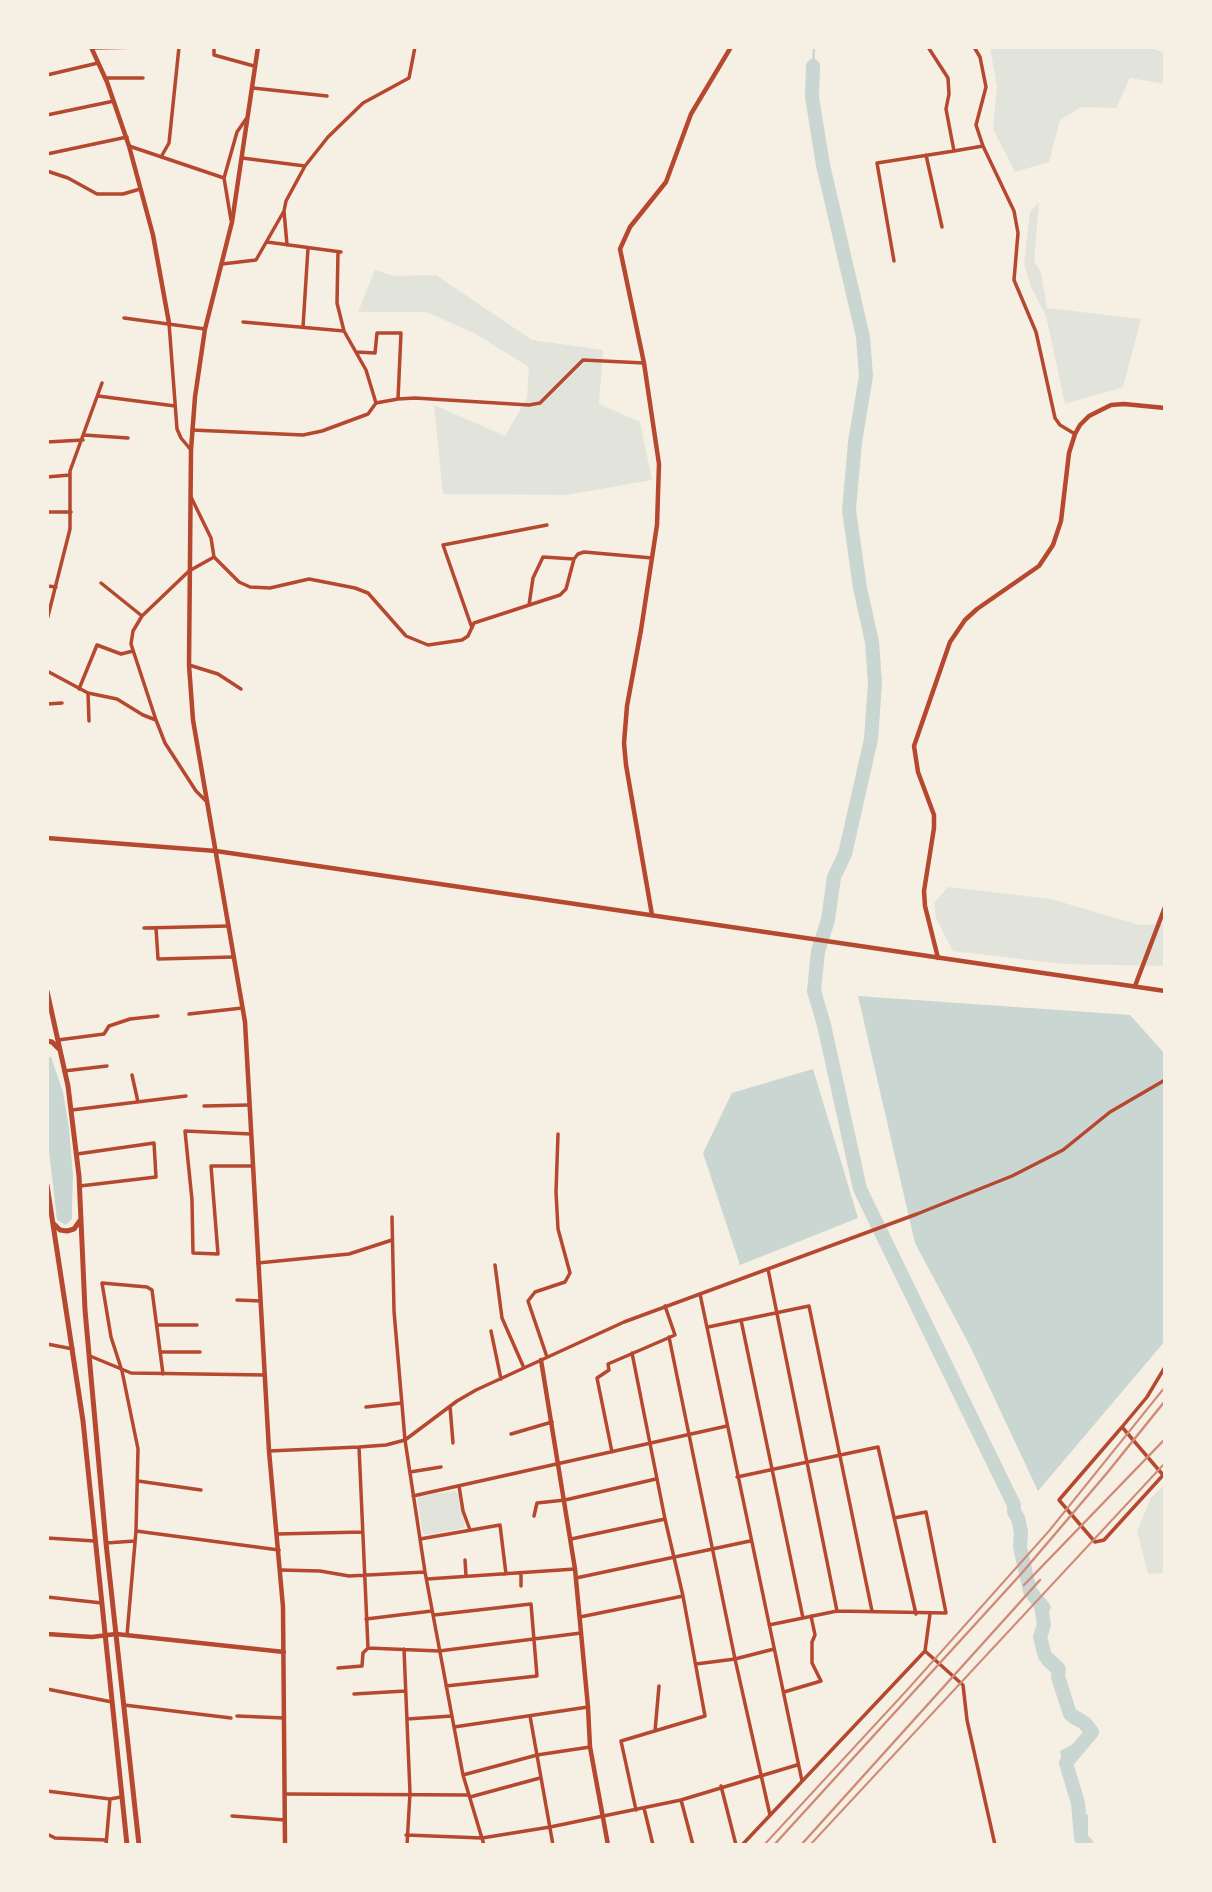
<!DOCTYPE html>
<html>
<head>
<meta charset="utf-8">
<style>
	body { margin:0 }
	#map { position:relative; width:1212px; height:1892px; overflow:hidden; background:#f6efe4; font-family:"Varela Round",sans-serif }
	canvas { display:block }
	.frame { position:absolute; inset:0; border:49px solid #f6efe4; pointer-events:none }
</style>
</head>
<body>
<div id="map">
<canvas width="1212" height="1892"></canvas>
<div class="frame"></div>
</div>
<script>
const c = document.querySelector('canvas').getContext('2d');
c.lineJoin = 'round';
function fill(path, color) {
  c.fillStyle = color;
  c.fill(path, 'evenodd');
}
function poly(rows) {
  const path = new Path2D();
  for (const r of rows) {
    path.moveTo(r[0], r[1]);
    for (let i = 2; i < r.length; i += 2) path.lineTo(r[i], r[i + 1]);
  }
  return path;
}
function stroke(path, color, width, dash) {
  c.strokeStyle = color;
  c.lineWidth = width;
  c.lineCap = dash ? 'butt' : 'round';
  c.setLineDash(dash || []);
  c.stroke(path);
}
fill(poly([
	[990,47,1148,47,1165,53,1165,84,1130,78,1116,108,1082,107,1060,120,1049,162,1015,172,993,129,997,87],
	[1039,202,1034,261,1041,273,1047,308,1141,319,1123,387,1065,404,1046,316,1031,287,1024,264,1030,212],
	[375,270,394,276,436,275,532,340,603,350,599,404,640,422,652,480,566,495,443,494,434,405,505,436,527,398,529,367,474,333,426,312,358,312],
	[948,887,1051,899,1139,925,1165,924,1165,966,1063,964,953,951,936,918,934,903],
	[1165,1484,1165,1573,1148,1574,1137,1531,1151,1498],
	[455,1491,458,1494,465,1528,426,1535,423,1533,417,1499,419,1496]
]), '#e2e4dc');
fill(poly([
	[858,996,1130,1015,1165,1054,1165,1341,1038,1491,970,1346,915,1243],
	[47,1057,51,1057,63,1092,69,1128,73,1175,72,1209,72,1219,66,1225,57,1220,47,1134],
	[813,1069,858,1218,740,1265,703,1153,732,1093],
	[1033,1593,1044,1597,1051,1606,1039,1648,1048,1665,1065,1678,1071,1694,1068,1703,1073,1717,1077,1722,1090,1727,1095,1733,1095,1740,1068,1756,1077,1802,1082,1811,1088,1815,1088,1839,1091,1845,1084,1845,1080,1817,1075,1810,1064,1776,1060,1751,1086,1737,1079,1728,1068,1722,1061,1703,1057,1678,1043,1665,1036,1651,1043,1609,1031,1598]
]), '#c9d6d2');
stroke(poly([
	[813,66,814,47]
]), '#c9d6d2', 2.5);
stroke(poly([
	[813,66,812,97,823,165,863,337,866,376,855,442,849,510,860,588,872,642,875,683,871,739,845,854,834,877,828,920,818,951,814,991,824,1025,860,1189,1014,1505,1014,1512,1018,1518,1021,1532,1020,1547,1030,1591,1041,1605,1044,1625,1040,1637,1045,1656,1059,1669,1058,1677,1070,1714,1085,1723,1092,1732,1066,1763,1078,1803,1081,1838,1087,1845]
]), '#c9d6d2', 14);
stroke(poly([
	[214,47,214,55,254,66],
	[928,47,948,78,949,94,946,109,954,151,983,146],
	[974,47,980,57,986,87,976,125,983,146,1014,211,1018,233,1014,280,1036,332,1055,418,1060,425,1075,434],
	[92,48,143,47],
	[47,75,98,63],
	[105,78,143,78],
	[253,88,327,96],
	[47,115,114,101],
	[129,146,224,178],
	[47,154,127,137],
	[926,155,942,227],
	[161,157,169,143,179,47],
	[242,158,305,166,328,137,363,103,409,78,415,47],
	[47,171,68,178,97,194,123,194,140,189],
	[231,220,224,178,237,132,246,119],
	[267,242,341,252],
	[287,245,284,211,286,201,305,166],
	[338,252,337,303,344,331,366,370,376,403],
	[894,261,877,163,954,151],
	[222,264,256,260,284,211],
	[124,318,205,329],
	[243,322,344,331],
	[169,323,177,429,181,438,191,450],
	[303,327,308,248],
	[356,352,375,353,377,333,401,333,398,399],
	[98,396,175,406],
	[192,430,303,435,322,431,368,414,376,403,398,399,415,398,529,405,540,403,583,360,644,363],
	[84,435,128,438],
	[47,442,83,440],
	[47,477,70,475],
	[191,497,211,538,214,557],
	[47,512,71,512],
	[101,583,142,616],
	[47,586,56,587],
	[529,605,533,578,543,557,574,559],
	[47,620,70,529,70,471,102,383],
	[472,628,443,545,547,525],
	[47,629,47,658],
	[189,665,218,674,241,689],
	[47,671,88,693,117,699,143,715,156,720,165,743,196,791,207,802],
	[79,689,97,645,121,654,133,651],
	[88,693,89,721],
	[47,704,62,703],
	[156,720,131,644,133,631,142,616,189,571,214,557,239,582,250,587,270,588,309,579,355,588,368,593,406,636,428,645,462,640,468,636,474,623,560,595,566,589,574,559,578,554,584,552,652,558],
	[144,928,229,926],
	[156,928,158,959,233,957],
	[189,1014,242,1008],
	[58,1040,104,1034,109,1026,130,1019,158,1016],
	[64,1071,107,1066],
	[132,1075,138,1102],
	[204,1106,249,1105],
	[72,1110,186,1096],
	[251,1134,185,1131,192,1200,193,1253,218,1254,211,1166,252,1166],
	[77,1154,154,1143,156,1177,80,1186],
	[392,1217,394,1311,405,1440,425,1572,463,1775,484,1845],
	[258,1263,349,1254,392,1240],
	[495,1265,502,1318,524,1368],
	[768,1269,837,1611],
	[700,1294,802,1781],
	[237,1300,261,1301],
	[741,1320,803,1618],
	[157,1325,197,1325],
	[708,1327,809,1306,872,1611],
	[491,1331,501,1379],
	[669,1337,735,1659,770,1815],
	[47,1344,73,1349],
	[160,1352,200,1352],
	[632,1353,665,1519,683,1596,705,1716,621,1741,636,1810],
	[90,1356,131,1373,265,1375],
	[547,1357,528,1301,535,1292,565,1282,570,1273,558,1229,556,1192,558,1134],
	[450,1406,453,1443],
	[366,1407,402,1403],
	[1122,1427,1059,1500,1095,1542,1104,1540,1165,1473],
	[511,1434,552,1422],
	[359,1447,368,1648,439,1651,581,1633],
	[269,1451,359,1447,386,1445,405,1440,457,1401,476,1390,624,1322,917,1214,1012,1176,1063,1150,1110,1112,1165,1080],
	[612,1452,597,1378,609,1370,608,1364,675,1335,665,1306],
	[410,1472,441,1467],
	[1163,1475,1122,1427,1147,1397,1165,1367],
	[737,1477,878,1447,916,1614],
	[138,1481,201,1490],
	[459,1486,463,1511,470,1530],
	[413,1496,727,1426],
	[534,1516,537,1503,565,1500,656,1479],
	[136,1531,279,1550],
	[277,1534,362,1532],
	[47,1538,95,1541],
	[420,1539,500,1525,506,1574],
	[571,1539,665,1519],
	[106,1543,135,1541],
	[465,1560,466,1576],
	[280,1570,320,1571,349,1576,425,1572],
	[576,1578,750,1541],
	[427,1579,575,1569],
	[521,1586,521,1573],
	[47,1597,102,1603],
	[434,1615,531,1604,537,1676,446,1686],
	[580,1617,683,1596],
	[366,1619,432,1611],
	[769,1625,837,1611,946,1613,926,1512,894,1518],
	[127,1635,136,1531,138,1449,122,1371,111,1337,102,1283,147,1287,152,1290,163,1374],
	[404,1649,410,1793,407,1845],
	[925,1651,963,1685,967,1720,995,1845],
	[696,1664,735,1659,774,1649],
	[338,1668,362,1666,363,1653,368,1648],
	[47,1689,112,1702],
	[784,1692,821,1681,812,1663,812,1642,815,1635,811,1616],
	[354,1694,405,1691],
	[124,1705,231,1718],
	[237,1716,284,1718],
	[530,1716,553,1845],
	[407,1719,452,1716],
	[454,1727,588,1707],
	[655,1731,659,1686],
	[463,1775,537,1755,590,1747],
	[721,1786,736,1845],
	[47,1791,110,1799],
	[285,1794,468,1795],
	[470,1797,540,1778],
	[681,1800,693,1845],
	[644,1808,653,1845],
	[232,1816,285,1820],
	[47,1834,55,1838,106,1840],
	[406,1835,482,1838,550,1827,681,1800,797,1765],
	[106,1845,110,1799,121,1797],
	[742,1845,925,1651,930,1614]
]), '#b5482f', 3.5);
stroke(poly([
	[91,47,107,82,129,146,153,235,169,323],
	[258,47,232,222,205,329,195,397,191,450,189,665,193,720,245,1022,269,1451,283,1607,285,1845],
	[652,915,626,765,624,743,627,706,641,630,657,525,659,464,644,363,620,249,630,227,666,182,691,114,731,47],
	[938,958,925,906,924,891,934,828,934,815,918,772,914,746,950,642,965,620,977,609,1039,566,1053,545,1061,521,1069,453,1075,434,1080,425,1089,416,1111,405,1124,404,1165,408],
	[1135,986,1165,907],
	[541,1360,575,1569,588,1707,590,1747,608,1845],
	[47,1634,92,1637,116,1634,284,1652]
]), '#b5482f', 4.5);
stroke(poly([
	[47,838,216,851,1165,991]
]), '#b5482f', 4.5);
stroke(poly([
	[47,991,68,1086,79,1176,85,1310,106,1543,139,1845],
	[47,1041,52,1042,59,1049],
	[47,1185,83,1421,127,1845],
	[54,1224,60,1230,67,1231,74,1229,81,1219]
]), '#b5482f', 5);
stroke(poly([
	[764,1845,908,1689,1049,1531,1165,1387],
	[810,1845,1165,1463]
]), '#cf8b77', 2);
stroke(poly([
	[1024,1585,1165,1439],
	[774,1845,1021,1574,1107,1473,1165,1401],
	[801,1845,1040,1580]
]), '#cf8b77', 2.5);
</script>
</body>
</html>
